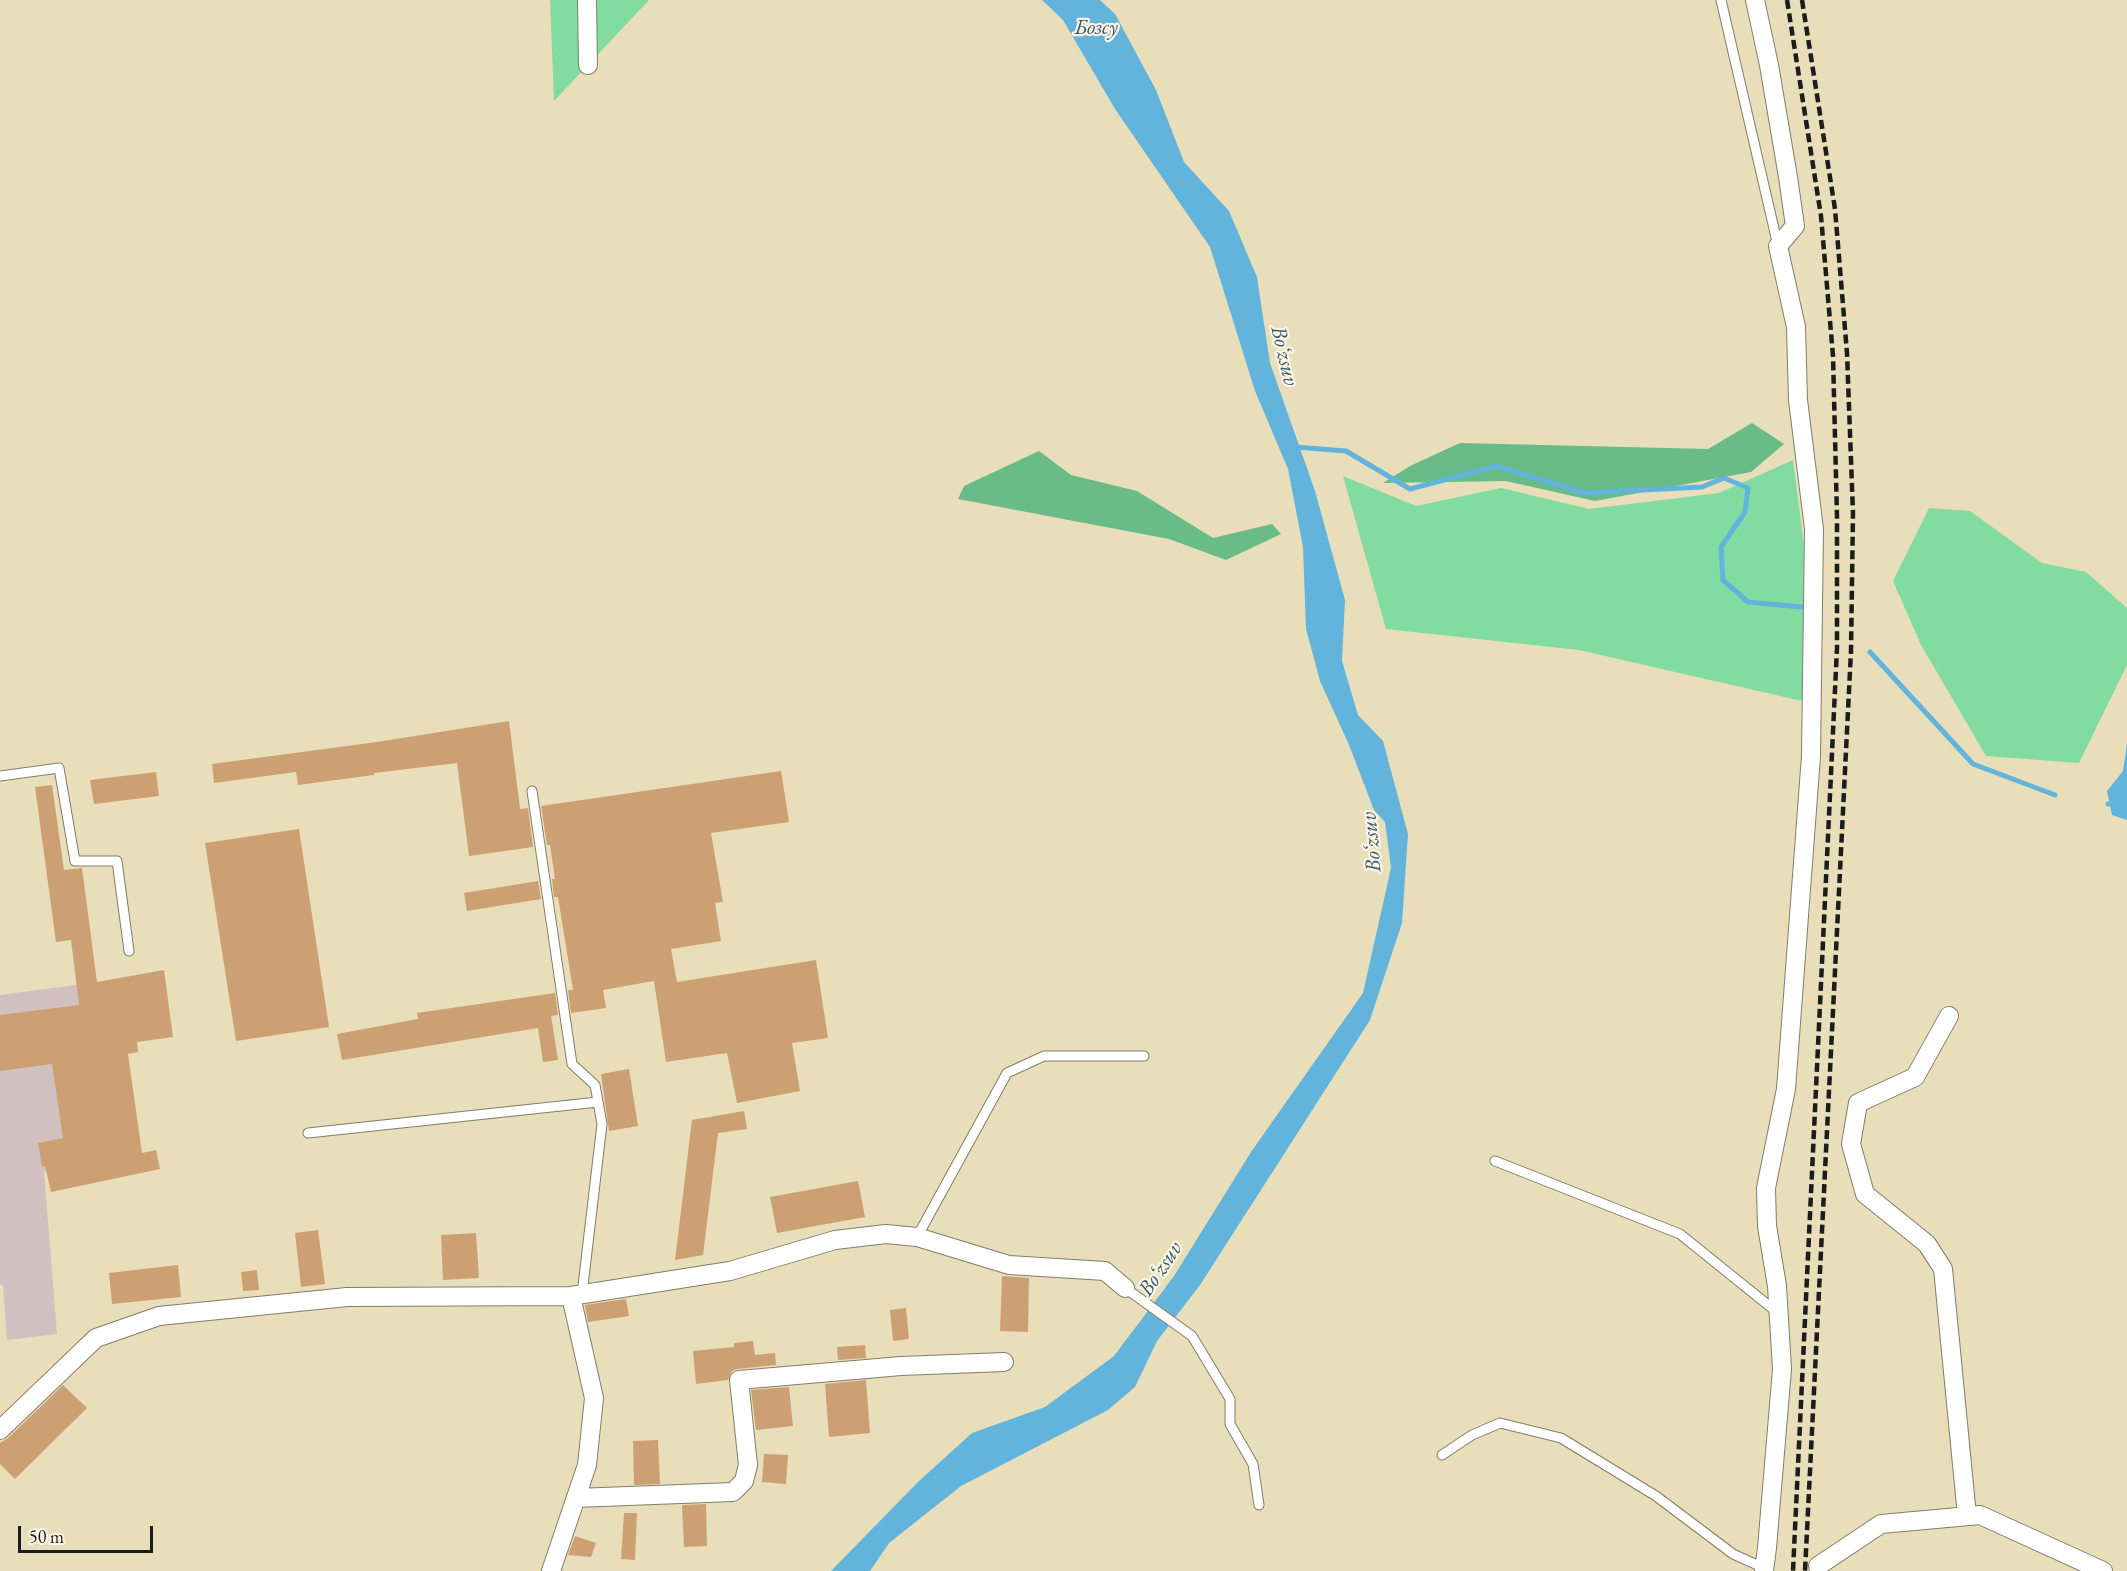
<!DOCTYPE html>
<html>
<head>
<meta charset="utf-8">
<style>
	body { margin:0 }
	#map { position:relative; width:2127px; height:1571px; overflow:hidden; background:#e8deb9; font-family:"EB Garamond",serif }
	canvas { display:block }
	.scale { position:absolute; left:18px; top:1526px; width:135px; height:27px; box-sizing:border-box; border:3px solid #1c1c1c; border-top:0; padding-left:8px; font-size:18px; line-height:21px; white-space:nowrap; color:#1c1c1c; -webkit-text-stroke:4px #fcf5e5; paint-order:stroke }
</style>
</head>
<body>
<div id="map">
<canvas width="2127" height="1571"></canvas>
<div class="scale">50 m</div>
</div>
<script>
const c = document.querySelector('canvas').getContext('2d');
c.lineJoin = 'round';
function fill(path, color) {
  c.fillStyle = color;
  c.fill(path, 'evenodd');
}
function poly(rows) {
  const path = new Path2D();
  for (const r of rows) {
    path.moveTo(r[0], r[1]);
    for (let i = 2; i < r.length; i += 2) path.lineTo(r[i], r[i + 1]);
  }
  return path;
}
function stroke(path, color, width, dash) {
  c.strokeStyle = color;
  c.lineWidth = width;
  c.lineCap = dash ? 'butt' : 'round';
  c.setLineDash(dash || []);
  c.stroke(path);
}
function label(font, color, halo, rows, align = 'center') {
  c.font = font + ' "EB Garamond",serif';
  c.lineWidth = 4.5;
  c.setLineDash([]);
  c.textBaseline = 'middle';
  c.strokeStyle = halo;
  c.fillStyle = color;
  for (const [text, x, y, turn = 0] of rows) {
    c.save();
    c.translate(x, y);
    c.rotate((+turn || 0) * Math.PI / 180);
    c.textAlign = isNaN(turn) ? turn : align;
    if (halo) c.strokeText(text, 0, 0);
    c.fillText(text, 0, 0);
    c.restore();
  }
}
fill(poly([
	[91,983,117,1156,44,1172,57,1334,7,1340,3,1285,0,1285,0,995]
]), '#d2bfbf');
fill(poly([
	[550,0,649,0,554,101],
	[1793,460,1804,546,1802,701,1579,650,1386,629,1343,476,1416,506,1501,488,1589,509,1719,493],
	[1929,508,1970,511,2042,563,2086,572,2127,608,2127,665,2079,763,1986,756,1921,645,1893,581]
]), '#82dba1');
fill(poly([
	[1752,423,1784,444,1751,472,1595,501,1506,481,1383,483,1410,466,1460,443,1708,449],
	[1039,451,1071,475,1137,491,1213,538,1272,524,1281,534,1226,560,1169,539,958,499,964,486]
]), '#69bb87');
fill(poly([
	[1042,0,1100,0,1115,14,1156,90,1184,162,1229,211,1257,277,1270,363,1315,491,1345,600,1342,661,1358,715,1383,741,1408,834,1402,923,1370,1020,1200,1285,1157,1341,1135,1387,1108,1410,961,1486,889,1543,870,1571,831,1571,918,1482,972,1433,1045,1407,1114,1356,1174,1276,1251,1152,1363,993,1391,868,1385,822,1374,810,1349,745,1320,681,1306,629,1303,547,1288,469,1255,391,1210,247,1115,109,1063,20],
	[2127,743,2127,820,2112,815,2107,791,2123,771]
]), '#62b4dd');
stroke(poly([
	[1295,447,1346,451,1410,489,1497,466,1584,493,1702,487,1724,478,1748,488,1745,512,1721,547,1723,580,1748,602,1802,607],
	[1870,652,1973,764,2055,795],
	[2108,804,2127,801]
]), '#62b4dd', 5);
fill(poly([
	[509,721,520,809,528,808,533,847,469,856,457,763,374,773,374,775,298,785,296,772,214,783,212,764,377,742],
	[781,771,789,822,711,833,723,902,715,903,721,941,671,949,677,982,816,960,828,1038,792,1043,800,1091,737,1103,727,1053,666,1062,654,981,603,990,606,1008,571,1013,568,990,573,990,558,897,554,897,552,879,555,879,550,845,547,845,541,806],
	[156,772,159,796,94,804,90,780],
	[52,785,64,870,82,868,97,982,164,970,173,1037,137,1042,138,1052,128,1054,142,1153,156,1150,160,1169,51,1192,45,1166,42,1167,38,1143,63,1138,52,1064,0,1071,0,1015,79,1005,71,940,56,942,35,787],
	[299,829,329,1027,236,1041,205,843],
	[538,881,541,899,467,911,464,893],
	[555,993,558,1015,551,1016,558,1060,543,1062,538,1028,342,1060,337,1034,418,1019,417,1013],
	[629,1069,638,1126,609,1131,601,1074],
	[744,1111,747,1129,718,1133,703,1255,675,1260,692,1120],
	[858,1181,865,1217,777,1233,770,1197],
	[318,1230,325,1284,301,1287,295,1233],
	[476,1233,479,1278,443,1280,441,1235],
	[178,1265,181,1297,112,1304,109,1273],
	[257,1270,259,1290,243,1291,241,1272],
	[1002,1276,1029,1278,1028,1332,1000,1331],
	[626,1299,629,1316,588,1322,585,1305],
	[906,1308,909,1339,893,1341,890,1310],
	[753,1341,755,1355,775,1353,776,1365,737,1369,732,1371,728,1380,696,1384,693,1351,734,1347,734,1343],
	[865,1345,866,1358,838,1360,837,1347],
	[866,1380,870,1433,829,1437,825,1384],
	[63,1385,87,1408,15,1479,0,1464,0,1443,8,1438],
	[789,1387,793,1426,756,1430,751,1390],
	[658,1440,660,1484,634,1485,633,1441],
	[764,1454,788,1455,786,1484,762,1482],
	[706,1504,707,1546,684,1547,682,1505],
	[624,1513,637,1513,635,1560,621,1559],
	[575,1536,596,1543,591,1557,568,1555]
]), '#cda073');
const service = poly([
	[1721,0,1778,246],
	[0,776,59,768,75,861,117,861,129,951],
	[532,791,572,1064,595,1085,602,1124,582,1294],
	[308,1133,598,1102],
	[1495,1161,1680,1234,1778,1313],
	[917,1237,1007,1073,1044,1056,1144,1056],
	[1125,1288,1192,1336,1230,1399,1230,1424,1253,1464,1259,1505],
	[1442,1455,1472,1435,1500,1423,1561,1438,1656,1496,1733,1554,1764,1568]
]);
const minor = poly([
	[587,0,588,65],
	[1755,0,1769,65,1788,177,1795,226,1778,246,1796,327,1798,400,1814,529,1811,756,1786,1089,1766,1188,1767,1226,1777,1286,1782,1369,1767,1548,1764,1571],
	[1949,1016,1915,1077,1858,1103,1851,1144,1865,1194,1927,1244,1943,1269,1967,1516],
	[0,1430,96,1338,159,1316,347,1297,571,1296,730,1271,835,1240,886,1234,917,1237,1009,1265,1105,1271,1125,1288],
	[576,1498,733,1492,744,1481,748,1465,739,1380,901,1366,1004,1362],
	[1818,1566,1881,1524,1980,1515,2103,1571],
	[551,1571,587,1465,594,1398,571,1296]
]);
stroke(service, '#827d6a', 11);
stroke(minor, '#827d6a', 20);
stroke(service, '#fff', 9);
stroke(minor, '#fff', 18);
stroke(poly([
	[1787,0,1821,216,1833,356,1837,517,1837,648,1793,1571],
	[1802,0,1835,209,1847,353,1853,513,1851,651,1805,1571]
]), '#1c1c1c', 4.5, [9, 4.5]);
label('italic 22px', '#385969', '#fcf5e5', [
	["Бозсу",1096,28],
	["Boʻzsuv",1284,356,77],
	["Boʻzsuv",1372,842,-95],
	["Boʻzsuv",1161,1269,-56]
]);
</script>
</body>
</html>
